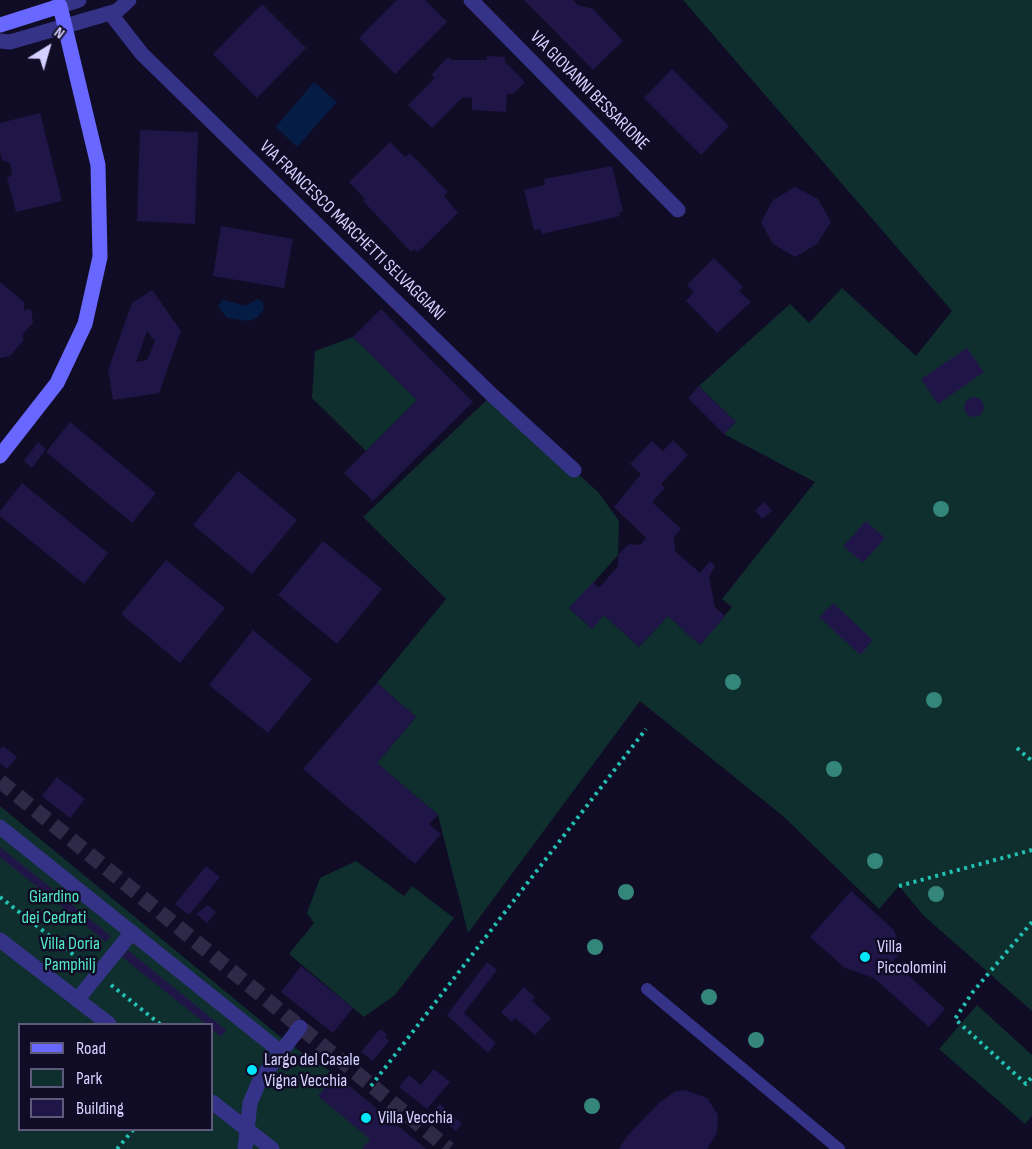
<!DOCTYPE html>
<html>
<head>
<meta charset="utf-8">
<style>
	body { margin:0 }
	#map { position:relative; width:1032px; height:1149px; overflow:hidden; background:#100c25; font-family:"Sofia Sans Condensed",sans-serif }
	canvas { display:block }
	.legend { position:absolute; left:18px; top:1023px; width:195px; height:108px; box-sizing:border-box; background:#100c25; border:2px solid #5e5a7c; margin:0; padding:8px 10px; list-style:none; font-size:18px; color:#d4d0ff }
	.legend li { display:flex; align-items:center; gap:12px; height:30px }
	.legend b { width:30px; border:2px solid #5e5a7c }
	.north { position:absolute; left:18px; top:18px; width:60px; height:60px; -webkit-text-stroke:4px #100c25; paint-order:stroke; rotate:37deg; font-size:16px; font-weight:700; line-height:24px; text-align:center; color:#d4d0ff }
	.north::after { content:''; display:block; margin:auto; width:21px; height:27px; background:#d4d0ff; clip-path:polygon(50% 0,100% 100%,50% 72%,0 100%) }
</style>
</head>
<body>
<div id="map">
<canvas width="1032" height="1149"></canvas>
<ul class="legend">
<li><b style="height:8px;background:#6867ff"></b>Road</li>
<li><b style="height:16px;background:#0f2f2e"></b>Park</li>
<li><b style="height:16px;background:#1f1647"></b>Building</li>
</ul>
<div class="north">N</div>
</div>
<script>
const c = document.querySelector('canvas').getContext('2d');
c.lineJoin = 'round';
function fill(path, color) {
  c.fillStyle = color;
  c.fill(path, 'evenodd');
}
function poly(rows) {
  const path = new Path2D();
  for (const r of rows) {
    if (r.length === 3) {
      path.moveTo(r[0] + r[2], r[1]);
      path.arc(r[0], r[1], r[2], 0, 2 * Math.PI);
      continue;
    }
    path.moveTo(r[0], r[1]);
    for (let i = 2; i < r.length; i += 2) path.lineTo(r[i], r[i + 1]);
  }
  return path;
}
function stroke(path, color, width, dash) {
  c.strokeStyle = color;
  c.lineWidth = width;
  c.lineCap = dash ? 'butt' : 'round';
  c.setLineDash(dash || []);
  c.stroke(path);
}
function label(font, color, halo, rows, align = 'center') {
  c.font = font + ' "Sofia Sans Condensed",sans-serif';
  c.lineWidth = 5;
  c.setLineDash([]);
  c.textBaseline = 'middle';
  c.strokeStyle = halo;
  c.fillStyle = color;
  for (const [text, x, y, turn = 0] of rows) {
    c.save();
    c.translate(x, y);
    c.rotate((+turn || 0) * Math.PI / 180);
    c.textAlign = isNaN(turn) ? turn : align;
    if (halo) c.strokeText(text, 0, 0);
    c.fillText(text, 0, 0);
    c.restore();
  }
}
fill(poly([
	[683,0,1032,0,1032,1011,923,915,899,886,879,909,783,816,640,701,468,933,438,815,377,763,416,717,377,683,446,599,363,517,492,395,599,493,619,521,618,555,570,609,592,629,604,615,639,647,668,616,700,645,732,607,722,599,815,482,724,434,736,422,699,386,790,304,809,323,842,288,916,356,952,311],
	[353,337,417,400,366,451,312,398,315,351],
	[0,806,288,1043,336,1075,426,1149,0,1149],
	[20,1024,212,1024,212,1130,20,1130],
	[356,861,404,896,412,886,454,918,395,995,364,1017,289,954,314,923,307,913,320,878],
	[977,1005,1032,1055,1032,1116,1025,1124,939,1049]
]), '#0f2f2e');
fill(poly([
	[314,82,337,102,297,147,276,127],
	[257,299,263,302,264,309,257,318,248,321,227,318,218,306,223,300,246,306]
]), '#051d45');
fill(poly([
	[397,0,425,0,447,22,395,74,359,38],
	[524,0,573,0,578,5,593,9,623,41,593,70],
	[262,4,306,48,257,98,213,54],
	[487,56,505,57,505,62,525,82,513,94,507,94,506,112,472,110,472,98,463,97,432,128,408,105,435,78,431,75,448,57,452,60,487,60],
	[672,69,729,126,701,155,644,98],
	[40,113,62,201,16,212,7,178,12,175,10,163,2,160,0,151,0,123],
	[140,130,198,132,195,224,137,221],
	[390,142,405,157,410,153,448,192,444,196,458,213,418,252,414,249,411,252,363,201,365,199,349,182],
	[612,166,623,211,619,212,620,216,542,234,540,229,534,230,524,190,545,185,544,179],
	[795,187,818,199,831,222,817,244,795,257,773,244,761,222,773,200],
	[221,226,293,239,284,288,213,276],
	[714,258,743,287,739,291,751,302,717,333,686,301,694,292,687,285],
	[0,282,24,302,24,310,31,309,33,323,23,334,23,341,10,356,0,358],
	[152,290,181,331,159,393,113,400,108,370,132,303],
	[147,331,155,341,147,360,136,362],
	[381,309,473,402,373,501,344,473,417,400,353,337],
	[967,348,984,372,938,404,921,379],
	[699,386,736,422,724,434,688,398],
	[974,407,10],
	[70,422,156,493,132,523,46,452],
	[673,440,688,455,661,484,665,488,652,502,681,529,674,537,675,551,700,573,710,561,715,566,709,577,715,607,725,616,700,645,668,616,639,647,604,615,592,629,569,608,593,582,599,588,618,566,618,555,629,544,640,545,646,538,614,507,641,474,630,464,652,441,663,451],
	[38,442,46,449,32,468,24,461],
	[238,471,297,520,252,574,193,525],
	[22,483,108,553,84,584,0,516,0,511],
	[765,502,772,511,762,519,755,510],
	[866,521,885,538,863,563,843,546],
	[323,541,382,589,337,644,278,595],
	[166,560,225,608,180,663,121,614],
	[833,603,873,640,860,655,819,617],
	[253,630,312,679,268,733,209,685],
	[377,683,416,717,377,763,438,815,429,824,441,834,415,864,303,769],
	[3,746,17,757,7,769,0,763,0,749],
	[57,777,85,799,70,818,42,796],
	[0,847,111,936,106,942,0,857],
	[206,866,220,877,189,915,175,904],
	[851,891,894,930,901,952,893,961,945,1009,929,1027,874,978,845,968,810,937],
	[208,905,216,912,207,923,196,914],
	[128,950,226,1030,221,1037,212,1029,212,1024,206,1024,122,957],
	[487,962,497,970,464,1013,496,1043,488,1053,447,1015],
	[301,966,353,1008,333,1033,281,992],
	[524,987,535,997,532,1001,551,1018,535,1035,515,1018,512,1022,501,1012],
	[380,1029,387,1034,385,1037,389,1041,373,1061,361,1052],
	[434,1069,450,1082,427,1109,399,1087,409,1075,421,1085],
	[336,1075,426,1149,362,1149,370,1139,318,1096],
	[685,1090,707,1098,718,1115,717,1133,707,1149,619,1149,627,1136,660,1102,676,1091],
	[440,1104,462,1124,456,1131,433,1112]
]), '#1f1647');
stroke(poly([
	[0,781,449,1149]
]), '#2d2946', 15, [15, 8]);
stroke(poly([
	[1017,748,1032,761],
	[899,886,1032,850],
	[0,897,84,963],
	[1032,922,972,993,955,1019,1026,1084,1032,1077],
	[111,985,160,1024],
	[371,1086,646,729],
	[117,1149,133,1130]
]), '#23c0b4', 4, [3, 4.5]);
stroke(poly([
	[647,989,839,1149]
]), '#343388', 12);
stroke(poly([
	[0,827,281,1052],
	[0,940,109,1024],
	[77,1000,132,932],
	[212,1102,272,1149],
	[245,1149,250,1103,260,1080,300,1027]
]), '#343388', 15);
stroke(poly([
	[59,0,60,6,79,0],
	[471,0,678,210],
	[110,13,142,54,492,395,574,470],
	[0,41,10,42,110,13,117,11,129,0]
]), '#343388', 15);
stroke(poly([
	[0,25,60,6,98,165,100,257,85,324,57,383,0,456]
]), '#6867ff', 15);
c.fillStyle = '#34867b';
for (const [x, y] of [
	[941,509],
	[733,682],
	[934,700],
	[834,769],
	[875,861],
	[626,892],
	[936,894],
	[595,947],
	[709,997],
	[756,1040],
	[592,1106]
]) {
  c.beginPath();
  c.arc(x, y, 8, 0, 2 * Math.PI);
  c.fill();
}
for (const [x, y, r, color] of [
	[865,957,6,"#00e6fb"],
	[252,1070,6,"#00e6fb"],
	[366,1118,6,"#00e6fb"]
]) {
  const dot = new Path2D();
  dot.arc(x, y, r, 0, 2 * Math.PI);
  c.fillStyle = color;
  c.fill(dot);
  stroke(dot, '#100c25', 2);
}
label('18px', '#d4d0ff', '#100c25', [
	["VIA GIOVANNI BESSARIONE",589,91,45],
	["VIA FRANCESCO MARCHETTI SELVAGGIANI",352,231,44]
]);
label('18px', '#51eac1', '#100c25', [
	["Giardino",54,897],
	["dei Cedrati",54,918],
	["Villa Doria",70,944],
	["Pamphilj",70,965]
]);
label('18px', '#d4d0ff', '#100c25', [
	["Villa",877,947],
	["Piccolomini",877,968],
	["Largo del Casale",264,1060],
	["Vigna Vecchia",264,1081],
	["Villa Vecchia",378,1118]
], 'left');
</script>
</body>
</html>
